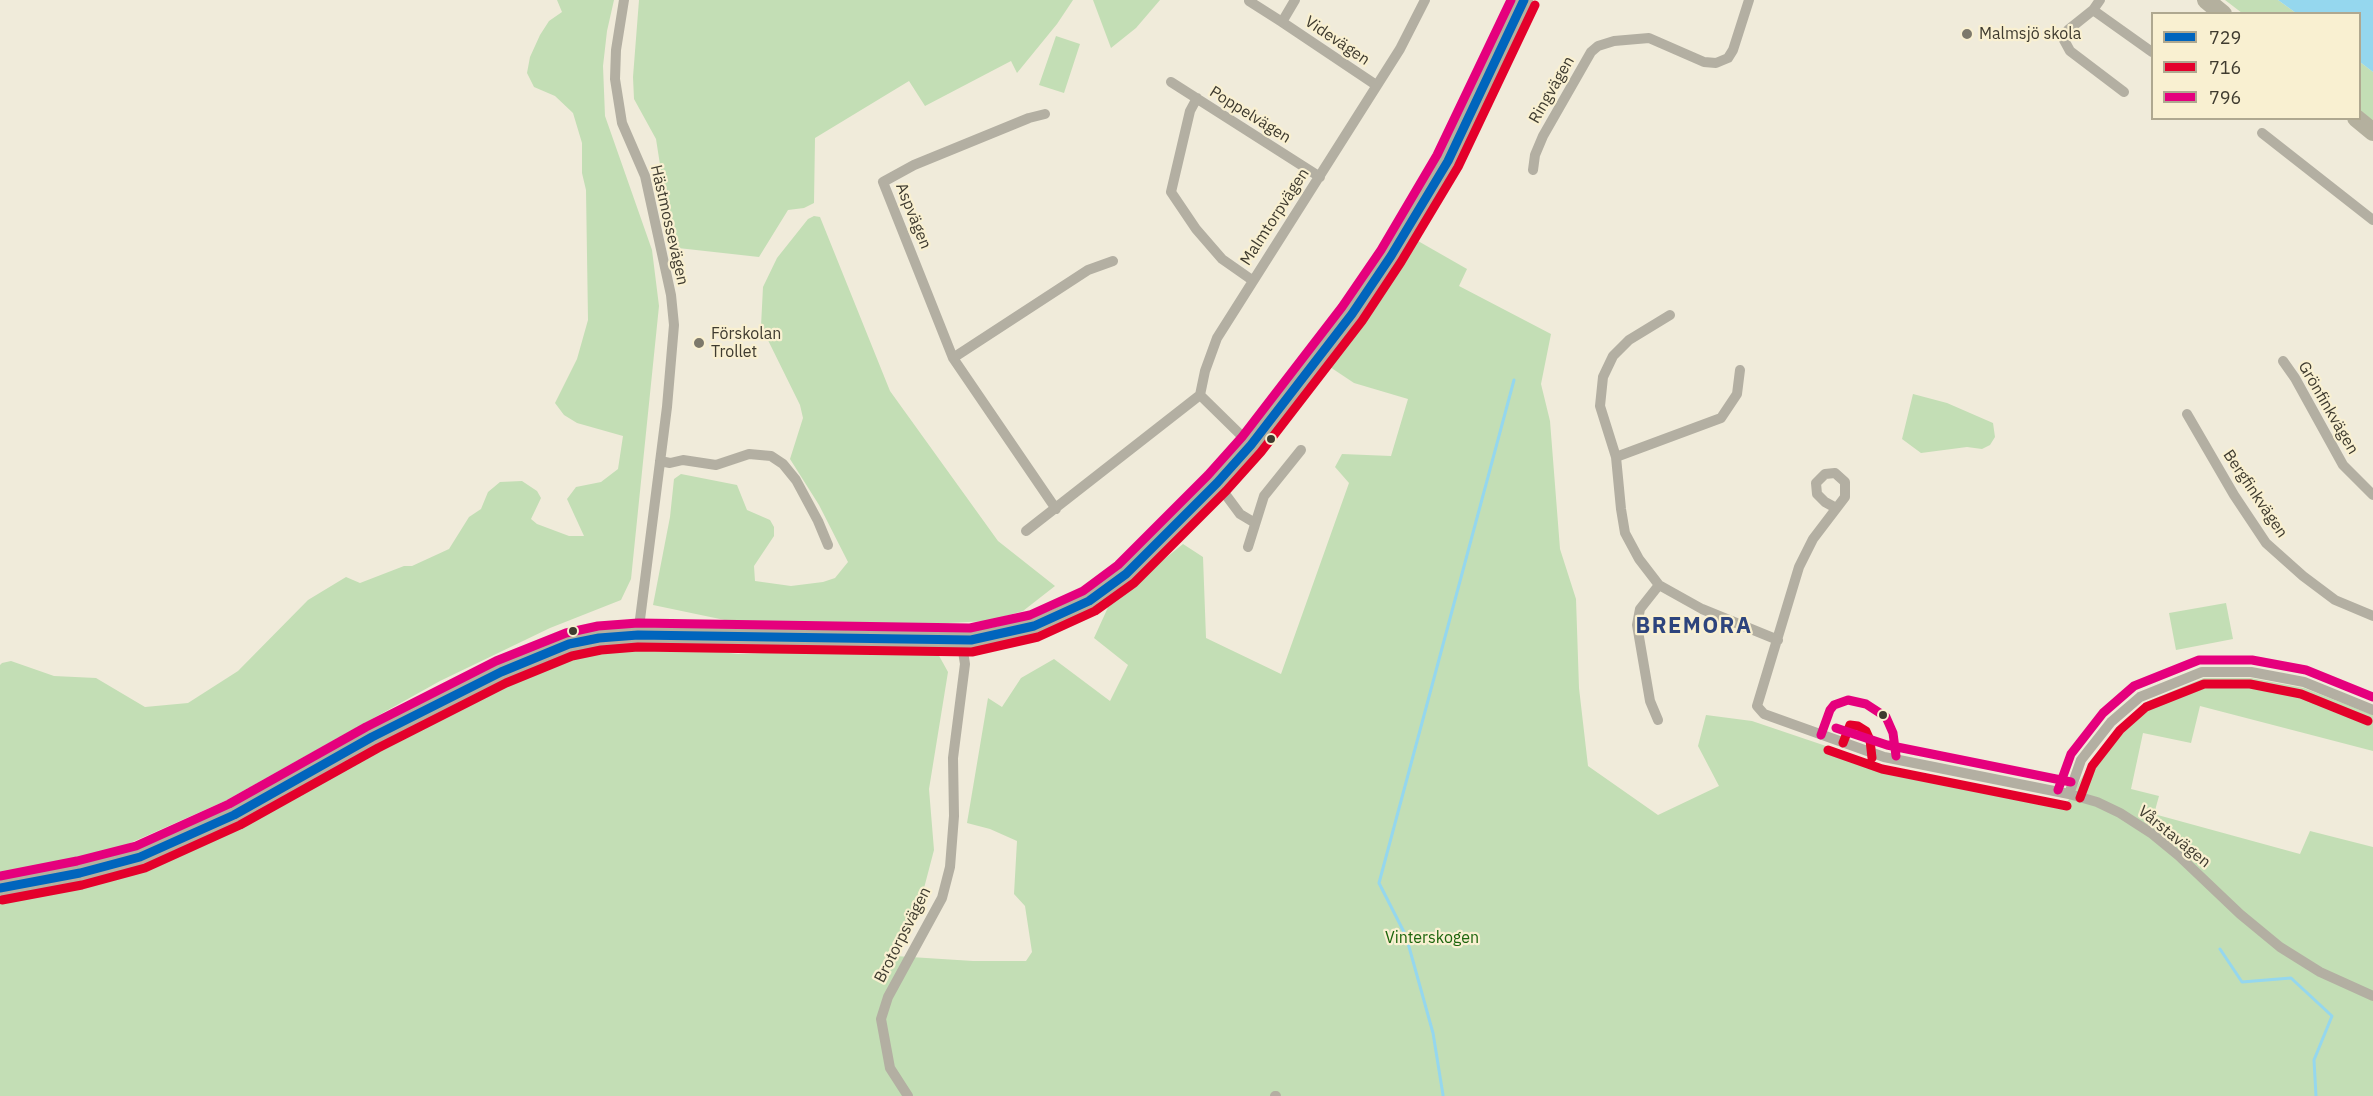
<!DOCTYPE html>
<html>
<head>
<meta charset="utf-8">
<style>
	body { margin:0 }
	#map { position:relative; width:2373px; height:1096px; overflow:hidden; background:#f0ebda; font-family:"IBM Plex Sans",sans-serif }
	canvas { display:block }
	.legend { position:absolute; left:2151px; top:12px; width:210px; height:108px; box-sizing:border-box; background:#f9f0d1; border:2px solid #afa890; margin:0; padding:8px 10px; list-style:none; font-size:18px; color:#3f3b2f }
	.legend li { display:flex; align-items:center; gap:12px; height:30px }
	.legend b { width:30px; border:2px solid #afa890 }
</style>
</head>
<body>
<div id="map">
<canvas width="2373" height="1096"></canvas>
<ul class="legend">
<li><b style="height:8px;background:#0065bd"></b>729</li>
<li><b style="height:8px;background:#e4002b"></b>716</li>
<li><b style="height:8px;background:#e5007d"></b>796</li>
</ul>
</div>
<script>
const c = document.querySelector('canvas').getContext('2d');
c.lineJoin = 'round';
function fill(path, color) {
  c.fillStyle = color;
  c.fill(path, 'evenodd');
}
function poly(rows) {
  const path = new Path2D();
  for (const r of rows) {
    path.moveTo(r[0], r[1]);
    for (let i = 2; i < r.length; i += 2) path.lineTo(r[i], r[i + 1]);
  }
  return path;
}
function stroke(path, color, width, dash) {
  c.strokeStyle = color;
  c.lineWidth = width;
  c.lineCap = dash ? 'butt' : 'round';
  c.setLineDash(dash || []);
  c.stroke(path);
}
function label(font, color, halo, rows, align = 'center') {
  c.font = font + ' "IBM Plex Sans",sans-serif';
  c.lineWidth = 4.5;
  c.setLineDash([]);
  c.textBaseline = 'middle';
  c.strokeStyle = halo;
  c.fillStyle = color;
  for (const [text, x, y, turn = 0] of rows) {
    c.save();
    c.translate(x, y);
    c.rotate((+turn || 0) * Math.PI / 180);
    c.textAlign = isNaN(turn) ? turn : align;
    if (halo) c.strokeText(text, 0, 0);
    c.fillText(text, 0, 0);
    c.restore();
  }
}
fill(poly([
	[557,0,614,0,607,31,603,66,605,116,652,250,659,306,631,579,621,600,550,628,440,681,225,801,128,844,66,865,0,875,0,665,2,663,11,661,54,676,96,678,145,707,188,703,238,671,308,600,346,577,360,583,404,566,412,566,449,549,469,517,481,509,488,492,500,482,522,481,537,491,541,498,531,519,537,524,569,536,584,536,567,499,576,487,601,482,618,469,623,436,577,423,564,415,555,403,577,359,588,320,586,190,582,173,582,143,573,113,555,96,534,87,527,73,530,57,540,35,549,21,562,12],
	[639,0,1073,0,1057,24,1017,73,1011,61,925,106,909,81,815,138,814,203,804,208,788,210,759,257,678,248,671,235,656,139,634,99,633,77],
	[1093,0,1160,0,1136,28,1111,48],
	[2225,0,2278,0,2296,13,2242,13],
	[1056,36,1080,44,1064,93,1039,85],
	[2360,62,2373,72,2373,121,2360,110],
	[814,216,820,217,890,391,998,541,1055,586,1023,611,988,621,868,627,739,623,653,605,670,517,674,479,681,474,737,485,747,510,770,520,774,527,774,536,754,566,755,581,791,586,823,582,835,578,848,562,819,505,790,459,803,418,800,405,761,326,763,287,777,258,808,219],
	[1411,237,1467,269,1459,286,1551,334,1541,384,1550,421,1560,549,1576,599,1579,688,1588,766,1658,815,1719,786,1698,746,1706,715,1752,721,1897,770,2066,804,2087,769,2121,727,2146,702,2204,678,2251,678,2304,688,2373,715,2373,751,2200,706,2191,743,2143,733,2131,789,2159,796,2154,814,2300,854,2310,831,2373,847,2373,1096,0,1096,0,902,83,884,197,846,240,826,378,749,507,682,572,655,610,648,675,647,738,654,813,651,937,652,948,672,929,789,934,850,918,911,891,953,895,956,973,961,1026,961,1032,952,1025,906,1014,894,1017,841,990,829,967,823,988,698,1002,707,1021,678,1054,659,1110,701,1128,665,1094,638,1110,603,1183,544,1203,557,1206,638,1281,674,1349,483,1335,467,1342,454,1391,456,1408,399,1354,383,1327,365],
	[1913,394,1947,403,1993,423,1995,437,1990,445,1982,449,1967,447,1921,453,1902,439],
	[2226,603,2233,639,2176,650,2169,613]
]), '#c3deb5');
fill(poly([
	[2278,0,2373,0,2373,72,2360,62,2360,14,2296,13]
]), '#95d7ee');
stroke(poly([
	[2220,949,2242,982,2291,978,2332,1016,2314,1060,2316,1096],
	[1443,1095,1433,1033,1406,936,1379,883,1514,380]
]), '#95d7ee', 3);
stroke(poly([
	[624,0,616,50,615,79,622,123,645,176,671,295,674,325,667,407,638,635],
	[2100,0,2093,10,2068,30,2064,40,2070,51,2124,92],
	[1249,1,1282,22,1295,0],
	[2093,10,2152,52],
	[1282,22,1376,85],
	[1171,82,1320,177],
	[1197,98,1190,111,1171,192,1196,229,1222,259,1252,280],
	[1045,114,1029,118,914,165,883,182,953,358,1056,509],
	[2262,133,2373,220],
	[1533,170,1535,155,1543,136,1591,52,1598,46,1614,41,1649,38,1704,62,1716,63,1728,58,1733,50,1749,0],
	[1670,315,1629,340,1613,356,1603,377,1600,406,1616,457,1621,509,1625,533,1639,559,1659,585,1702,609,1778,640],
	[953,358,1088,270,1113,261],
	[2283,361,2295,378,2343,465,2373,495],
	[2187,414,2234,495,2266,543,2303,576,2335,600,2373,616],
	[1251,445,1200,395,1205,371,1217,338,1400,49,1425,0],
	[1616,457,1721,418,1737,394,1740,370],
	[660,461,670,463,683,460,716,465,749,454,771,456,783,464,796,480,818,521,828,545],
	[1217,483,1240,514,1255,523],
	[1836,508,1825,502,1817,494,1816,483,1825,474,1835,473,1845,482,1845,497,1813,539,1799,567,1757,706,1764,714,1884,757,2069,794,2097,802,2120,813,2151,833,2179,856,2240,914,2280,947,2320,972,2373,996],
	[1026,531,1200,395],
	[1248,547,1264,496,1301,450],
	[1658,720,1650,701,1637,625,1640,609,1659,585],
	[2069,794,2081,760,2111,722,2140,697,2202,672,2251,672,2304,682,2373,710],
	[908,1096,890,1068,881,1019,888,997,942,898,950,867,954,816,953,758,965,664,961,639],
	[1275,1096,1276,1096]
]), '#b3afa2', 10);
stroke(poly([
	[2206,0,2223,14],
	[2356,118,2373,132],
	[0,888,80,873,140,857,234,815,372,737,501,672,569,644,599,638,638,635,896,640,971,640,1000,635,1034,626,1053,619,1089,601,1126,574,1217,483,1251,445,1352,314,1391,256,1448,161,1524,0]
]), '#b4b09e', 18);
stroke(poly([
	[0,888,80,873,140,857,234,815,372,737,501,672,569,644,599,638,638,635,971,640,1034,626,1089,601,1126,574,1217,483,1251,445,1352,314,1391,256,1448,161,1524,0]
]), '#0065bd', 9);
stroke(poly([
	[1843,743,1850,725,1858,726,1866,731,1870,740,1872,758],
	[1828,750,1882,769,2067,806],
	[2080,798,2092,766,2120,730,2146,707,2204,684,2250,684,2301,694,2368,721],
	[2,900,82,885,145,868,240,825,378,748,506,683,572,656,601,650,638,647,972,652,1038,637,1095,611,1134,583,1226,491,1261,452,1362,321,1401,262,1458,167,1535,5]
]), '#e4002b', 9);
stroke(poly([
	[1836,728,1887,745,2071,782],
	[1821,735,1830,710,1834,705,1848,700,1866,704,1886,717,1893,733,1896,756],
	[2058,790,2071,754,2103,713,2134,686,2199,660,2252,660,2306,670,2373,697],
	[0,876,77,861,136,846,229,804,366,727,496,661,566,633,598,626,638,623,970,628,1030,615,1083,591,1118,565,1208,475,1242,437,1342,307,1381,250,1437,155,1511,0]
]), '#e5007d', 9);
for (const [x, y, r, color] of [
	[1967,34,6,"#7d796b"],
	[699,343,6,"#7d796b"],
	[1271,439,5,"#3f3b2f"],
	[573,631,5,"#3f3b2f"],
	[1883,715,5,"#3f3b2f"]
]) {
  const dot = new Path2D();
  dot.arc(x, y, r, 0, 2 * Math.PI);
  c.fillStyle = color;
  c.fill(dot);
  stroke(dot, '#f9f0d1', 2);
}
label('16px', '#3f3b2f', '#f9f0d1', [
	["Malmsjö skola",1979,34],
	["Förskolan",711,334],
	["Trollet",711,352]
], 'left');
label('16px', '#3f3b2f', '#f9f0d1', [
	["Videvägen",1337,41,34],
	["Ringvägen",1552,90,-60],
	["Poppelvägen",1250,115,32],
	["Aspvägen",913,216,68],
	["Malmtorpvägen",1275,217,-57],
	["Hästmossevägen",669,225,77],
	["Grönfinkvägen",2328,408,60],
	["Bergfinkvägen",2255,494,56],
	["Vårstavägen",2174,837,39],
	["Brotorpsvägen",903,935,-63]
]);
label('16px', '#1c650d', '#f9f0d1', [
	["Vinterskogen",1432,938]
]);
c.letterSpacing = '1.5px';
label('bold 22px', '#2d447d', '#f9f0d1', [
	["BREMORA",1694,627]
]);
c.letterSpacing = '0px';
</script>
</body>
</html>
